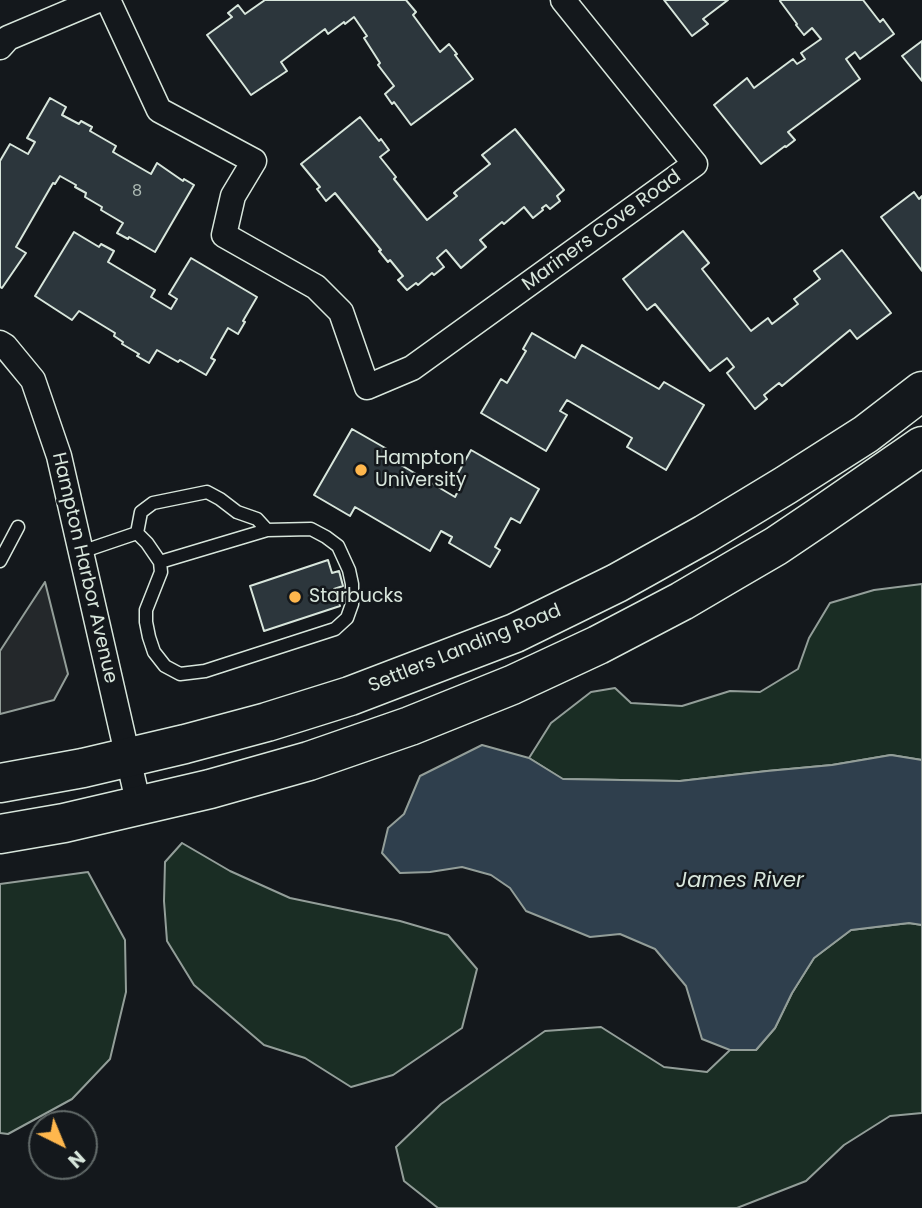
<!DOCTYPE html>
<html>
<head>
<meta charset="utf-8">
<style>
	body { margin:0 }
	#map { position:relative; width:922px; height:1208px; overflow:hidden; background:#14181c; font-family:Poppins,sans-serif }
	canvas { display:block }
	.north { position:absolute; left:28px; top:1110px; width:70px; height:70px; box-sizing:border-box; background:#14181c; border:2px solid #626a69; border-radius:50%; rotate:137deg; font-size:19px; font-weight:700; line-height:28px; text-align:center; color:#d8e6dc }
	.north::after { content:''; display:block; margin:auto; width:24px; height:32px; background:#ffb74d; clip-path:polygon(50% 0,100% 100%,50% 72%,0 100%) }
</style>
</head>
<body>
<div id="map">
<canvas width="922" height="1208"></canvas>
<div class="north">N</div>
</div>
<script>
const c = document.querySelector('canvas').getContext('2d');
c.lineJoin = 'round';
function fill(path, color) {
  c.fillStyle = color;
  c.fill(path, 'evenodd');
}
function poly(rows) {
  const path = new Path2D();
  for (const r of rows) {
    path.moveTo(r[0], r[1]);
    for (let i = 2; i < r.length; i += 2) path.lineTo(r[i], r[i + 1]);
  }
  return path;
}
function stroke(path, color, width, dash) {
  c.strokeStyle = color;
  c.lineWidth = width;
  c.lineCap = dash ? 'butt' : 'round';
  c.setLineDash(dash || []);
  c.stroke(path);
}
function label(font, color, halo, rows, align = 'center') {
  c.font = font + ' Poppins,sans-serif';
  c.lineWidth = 5;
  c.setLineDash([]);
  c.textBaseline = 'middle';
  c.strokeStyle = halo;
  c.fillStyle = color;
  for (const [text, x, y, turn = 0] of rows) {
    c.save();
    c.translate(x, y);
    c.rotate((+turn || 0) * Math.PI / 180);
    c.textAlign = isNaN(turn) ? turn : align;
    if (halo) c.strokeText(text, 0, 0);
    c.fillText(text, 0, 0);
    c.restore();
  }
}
const green = poly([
	[922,584,922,760,891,755,832,765,767,771,680,781,562,779,529,758,551,723,591,692,615,688,631,703,682,706,730,691,760,692,798,669,809,638,830,603,874,590,922,584],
	[182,843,230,871,290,898,400,921,448,935,477,969,462,1028,393,1075,351,1087,305,1058,264,1045,194,985,167,941,164,901,165,862,182,843],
	[88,872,125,940,126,992,110,1059,72,1099,8,1134,0,1133,0,884,88,872],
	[909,923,922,925,922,1113,890,1116,844,1145,806,1181,737,1208,438,1208,404,1181,396,1147,441,1104,545,1031,601,1027,664,1067,707,1072,730,1050,756,1050,775,1028,792,993,814,958,851,930,909,923]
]);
fill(green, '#1a2d24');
stroke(green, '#939e99', 2);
const parking = poly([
	[45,582,68,674,54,700,0,714,0,651,45,582]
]);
fill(parking, '#24282b');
stroke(parking, '#939e99', 2);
const water = poly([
	[482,745,529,758,563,779,680,781,767,771,832,765,891,755,922,760,922,925,909,923,851,930,814,958,792,993,775,1028,756,1050,730,1050,702,1039,686,986,655,949,620,934,590,937,526,911,510,888,491,875,462,867,430,872,400,873,382,853,388,828,404,814,420,776,482,745]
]);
fill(water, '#2f3f4d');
stroke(water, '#939e99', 2);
const building = poly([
	[265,0,406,0,416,12,413,15,440,52,449,44,457,54,455,55,473,79,411,125,394,102,392,104,385,94,394,86,378,65,380,63,364,38,367,36,354,17,345,24,344,22,328,34,325,29,281,62,287,71,251,95,207,35,232,17,228,13,238,5,245,14,265,0],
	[664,0,728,0,703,19,708,24,692,36,664,0],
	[781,0,863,0,880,22,883,19,894,34,860,59,855,52,846,59,860,79,788,132,795,140,786,147,785,146,761,164,714,105,747,78,754,88,793,59,797,64,805,59,801,53,821,39,812,28,804,35,796,25,797,24,780,1,781,0],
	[922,41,922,81,902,56,922,41],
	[50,98,66,107,62,115,79,124,81,121,92,127,90,131,116,146,113,152,151,174,157,163,183,181,184,179,194,185,155,252,129,237,128,239,117,233,123,223,101,210,102,207,85,197,86,193,75,187,76,185,60,176,55,184,53,183,16,247,26,253,2,288,0,287,0,161,10,144,28,154,35,142,27,138,50,98],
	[360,117,379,141,381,139,389,150,380,157,396,177,394,179,427,220,457,196,454,193,456,191,490,164,482,155,515,129,564,190,557,196,560,201,550,209,546,205,542,208,543,210,533,218,524,207,504,224,502,222,480,240,486,247,461,268,446,250,437,258,444,267,434,275,432,273,418,285,416,283,407,290,398,280,403,276,390,260,388,262,379,251,381,250,335,193,326,201,317,189,320,187,301,164,360,117],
	[914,192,919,199,922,196,922,271,881,217,914,192],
	[683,231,709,263,702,269,751,331,768,318,772,324,798,304,794,299,820,279,814,271,842,250,891,313,857,339,850,330,782,386,779,383,764,395,767,399,755,409,727,373,734,367,727,358,710,371,655,304,647,310,623,279,683,231],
	[74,232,99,247,101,244,114,251,108,262,155,290,151,297,171,309,177,299,169,294,191,258,257,297,243,321,245,322,238,334,228,328,211,358,215,360,206,375,180,360,178,362,157,350,149,363,137,356,139,354,122,344,123,342,114,336,115,333,79,311,72,320,35,296,74,232],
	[532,333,575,358,582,345,659,389,664,382,704,405,666,470,627,447,632,438,567,400,560,411,567,415,546,451,481,413,501,379,507,383,526,351,523,349,532,333],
	[352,429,387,449,384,455,455,497,459,489,452,484,471,450,539,489,520,523,511,518,495,547,500,550,490,567,449,543,452,537,441,531,430,551,355,507,350,516,314,495,352,429],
	[328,560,332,573,339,571,343,586,334,589,340,606,264,631,250,586,328,560]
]);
fill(building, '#2c363c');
stroke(building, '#d8e6dc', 2);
const service = poly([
	[137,533,141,512,153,503,207,492,220,499,237,512,257,519,267,530],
	[81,552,137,533,147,543,160,562,161,572,146,610,146,622,149,637,154,652,165,666,180,674,205,671,335,629,347,618,352,604,352,584,349,570,338,546,326,537,311,529,267,530,160,562],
	[0,561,18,527]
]);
const minor = poly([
	[108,0,159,110,254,161,233,196,224,235,316,287,341,312,367,387,412,368,695,164,563,0],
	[0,47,8,38,98,0],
	[0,343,5,346,33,380,59,456,139,806]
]);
const primary = poly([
	[0,783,83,768,185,744,267,722,350,696,515,633,617,583,705,534,786,485,866,434,922,391],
	[0,834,64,823,210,789,309,761,410,726,512,685,598,645,682,601,733,571,776,546,819,517,922,446]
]);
stroke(service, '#d8e6dc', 15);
stroke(minor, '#d8e6dc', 27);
stroke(primary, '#d8e6dc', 41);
stroke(service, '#14181c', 12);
stroke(minor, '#14181c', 24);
stroke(primary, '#14181c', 38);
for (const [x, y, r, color] of [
	[361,470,7,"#ffb74d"],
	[295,597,7,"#ffb74d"]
]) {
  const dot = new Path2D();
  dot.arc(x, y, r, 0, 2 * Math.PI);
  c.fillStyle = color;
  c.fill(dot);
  stroke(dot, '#14181c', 2.5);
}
label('16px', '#adbab4', null, [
	["8",137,192]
]);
label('19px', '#d8e6dc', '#14181c', [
	["Mariners Cove Road",602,231,-36],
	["Hampton Harbor Avenue",84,568,77],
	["Settlers Landing Road",465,649,-22]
]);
label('19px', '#d8e6dc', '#14181c', [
	["Hampton",375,459],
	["University",375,481],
	["Starbucks",309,597]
], 'left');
label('italic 21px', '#d8e6dc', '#14181c', [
	["James River",740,882]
]);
</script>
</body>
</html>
